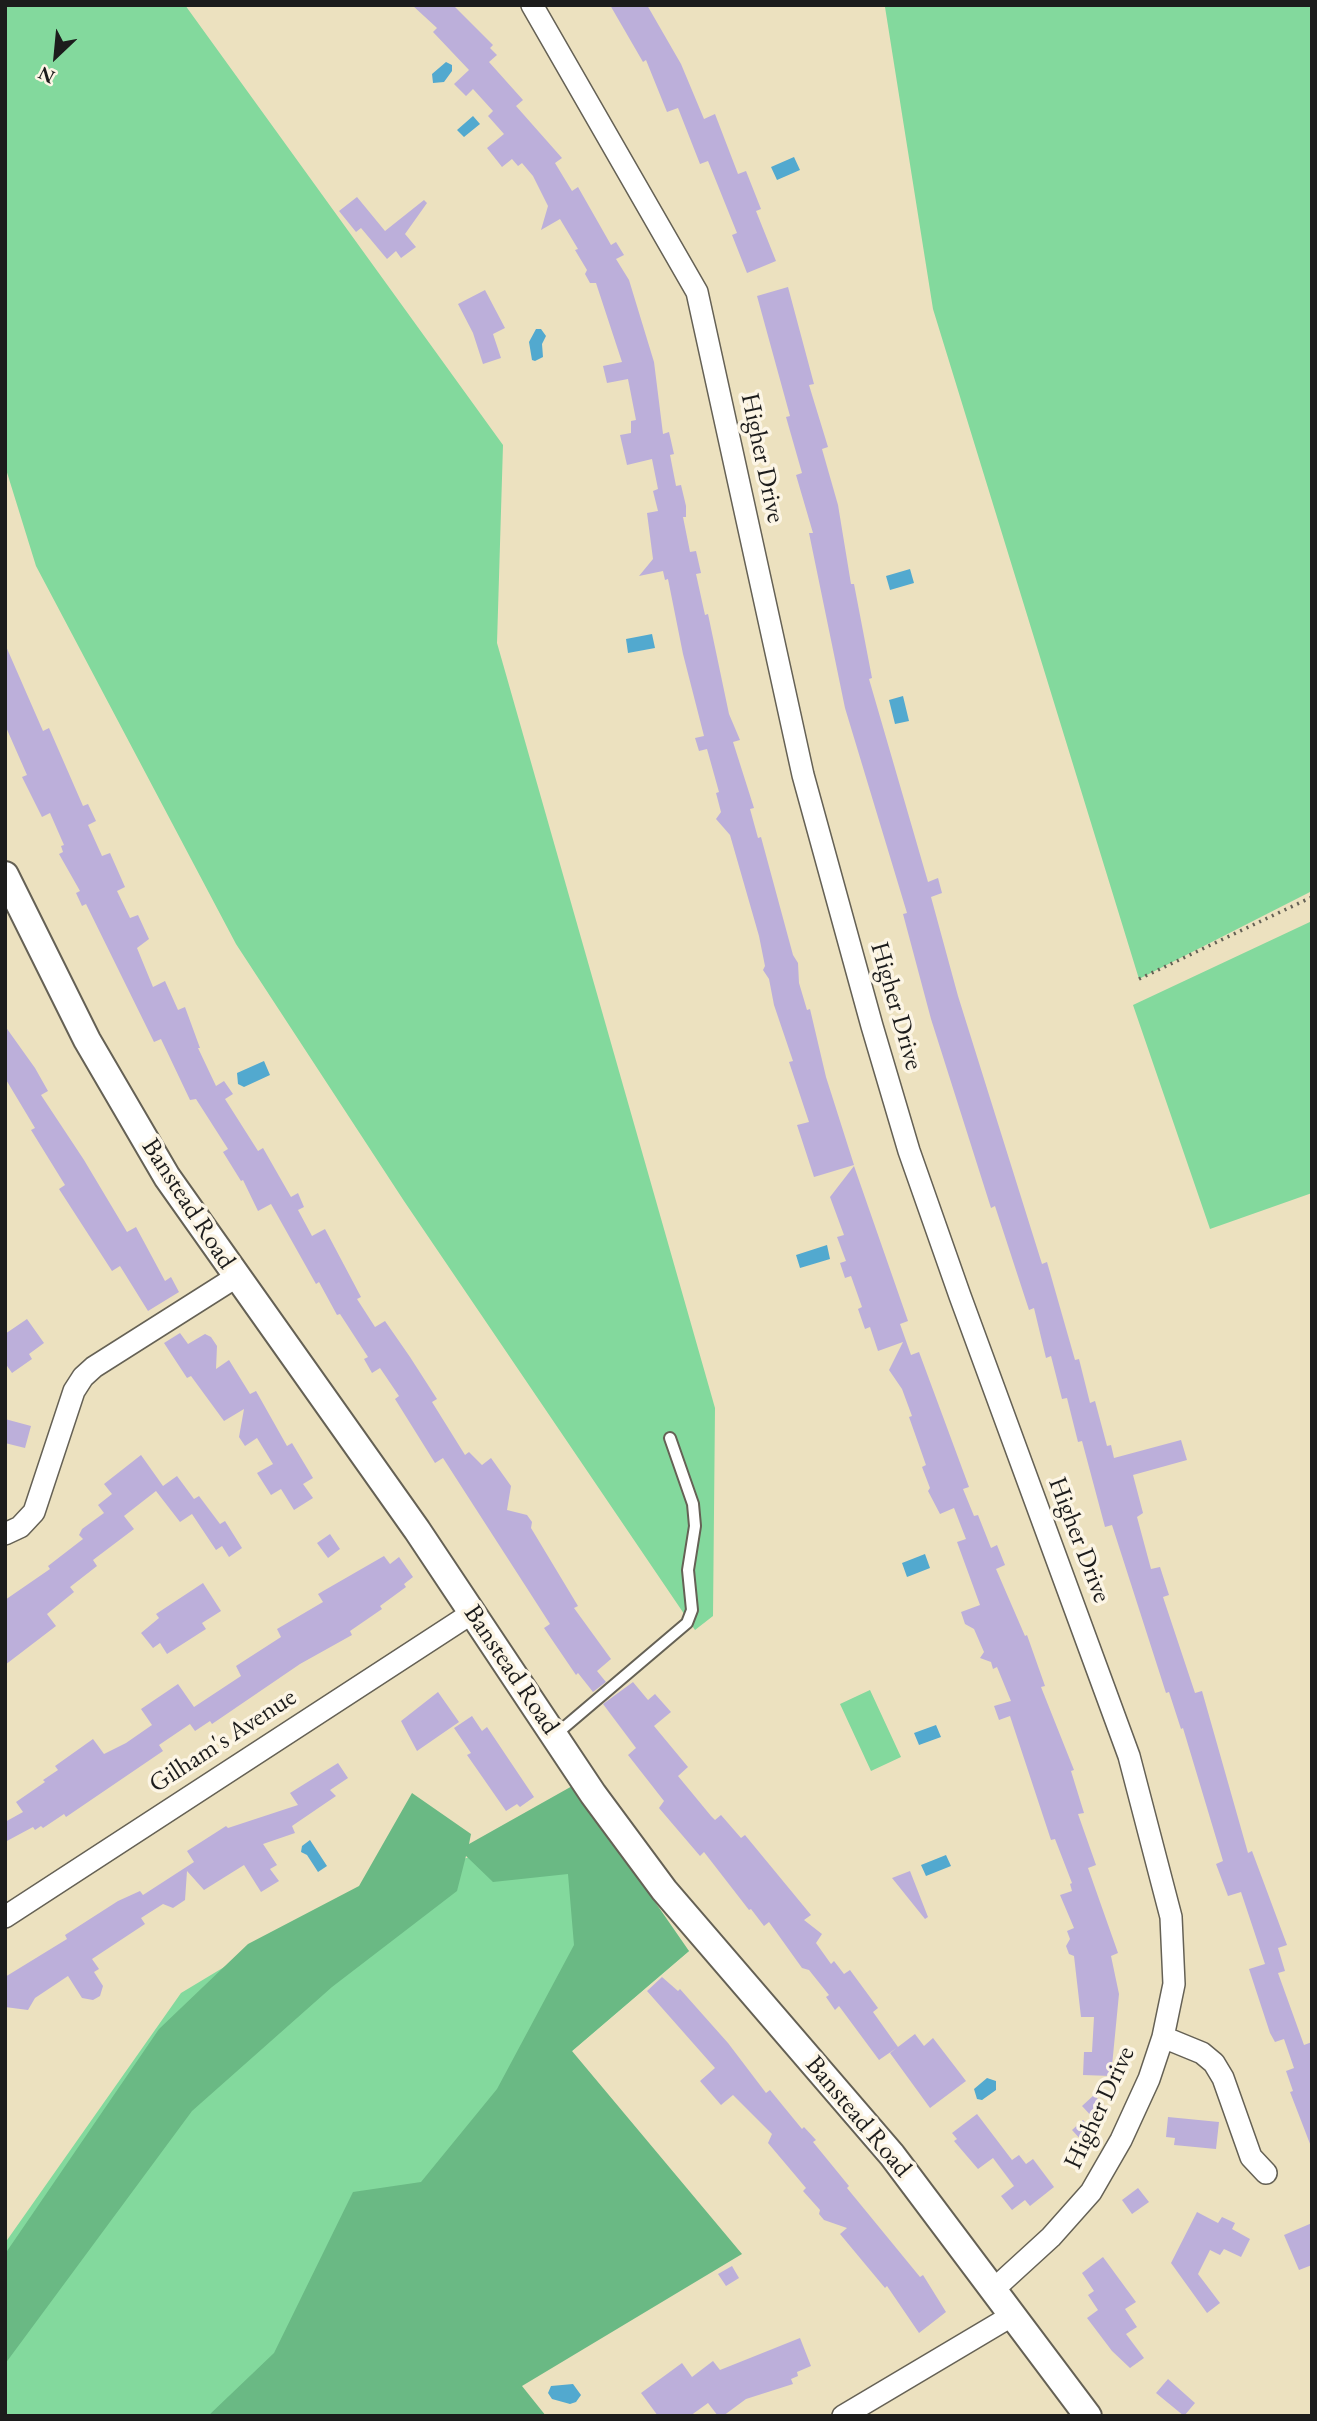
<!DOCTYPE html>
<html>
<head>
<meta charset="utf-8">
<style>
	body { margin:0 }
	#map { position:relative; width:1317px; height:2421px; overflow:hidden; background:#ece1bf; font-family:"EB Garamond",serif }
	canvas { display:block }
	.frame { position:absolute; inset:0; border:7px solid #1c1c1c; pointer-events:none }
	.north { position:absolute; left:21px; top:21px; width:70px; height:70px; -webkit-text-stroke:5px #fcf5e5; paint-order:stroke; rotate:206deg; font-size:19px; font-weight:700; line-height:28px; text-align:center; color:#1c1c1c }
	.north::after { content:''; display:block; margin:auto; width:24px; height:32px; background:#1c1c1c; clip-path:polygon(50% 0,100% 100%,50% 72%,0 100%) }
</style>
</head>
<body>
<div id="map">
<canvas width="1317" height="2421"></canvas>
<div class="frame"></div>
<div class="north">N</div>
</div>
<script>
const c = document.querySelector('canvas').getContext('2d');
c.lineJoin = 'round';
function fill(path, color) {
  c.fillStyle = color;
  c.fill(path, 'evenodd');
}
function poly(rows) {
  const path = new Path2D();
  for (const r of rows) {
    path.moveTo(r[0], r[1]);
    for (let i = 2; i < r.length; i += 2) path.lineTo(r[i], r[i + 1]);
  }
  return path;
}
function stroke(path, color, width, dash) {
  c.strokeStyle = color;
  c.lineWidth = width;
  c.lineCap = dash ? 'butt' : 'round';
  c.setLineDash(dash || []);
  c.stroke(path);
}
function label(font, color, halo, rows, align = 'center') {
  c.font = font + ' "EB Garamond",serif';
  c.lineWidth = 7;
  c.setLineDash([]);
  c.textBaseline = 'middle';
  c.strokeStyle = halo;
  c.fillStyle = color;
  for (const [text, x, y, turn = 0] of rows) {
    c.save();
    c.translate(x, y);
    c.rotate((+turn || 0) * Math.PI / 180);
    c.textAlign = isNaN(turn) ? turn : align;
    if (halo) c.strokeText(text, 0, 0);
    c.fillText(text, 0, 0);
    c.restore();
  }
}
fill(poly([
	[5,5,185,5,503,445,497,643,715,1408,713,1616,695,1630,404,1201,236,944,36,566,5,466],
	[915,5,1312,5,1312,891,1139,979,933,309,885,7],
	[1312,921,1312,1193,1210,1229,1133,1005],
	[870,1690,901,1757,871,1771,840,1704],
	[535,1835,689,1951,572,2051,289,2416,5,2416,5,2243,181,1993,329,1904]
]), '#83d99d');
fill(poly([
	[574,1785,689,1951,572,2051,742,2254,522,2386,546,2416,208,2416,274,2353,353,2192,421,2182,497,2089,574,1945,568,1874,493,1882,466,1856,457,1891,332,1987,192,2111,5,2364,5,2254,159,2029,248,1944,359,1886,412,1793,471,1834,469,1844]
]), '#6ab984');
fill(poly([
	[446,62,452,65,452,71,444,82,433,83,432,74],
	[473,116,480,124,464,137,457,130],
	[794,157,800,170,777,180,771,167],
	[536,329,541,329,546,336,542,344,543,357,535,361,532,360,529,342],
	[910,569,914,583,890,590,886,576],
	[652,634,655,648,628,653,626,639],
	[903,696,909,721,895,724,889,700],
	[264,1061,270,1075,244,1087,238,1084,237,1073],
	[827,1245,830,1259,800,1268,796,1255],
	[925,1554,930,1568,907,1577,902,1563],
	[936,1725,941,1737,919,1745,914,1733],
	[310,1840,327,1866,318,1872,307,1855,301,1852,302,1846],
	[946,1855,951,1866,926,1876,921,1865],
	[987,2078,996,2081,996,2090,982,2100,977,2099,974,2089],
	[573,2384,581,2395,576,2402,570,2404,552,2399,548,2393,551,2386]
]), '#52a9cf');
fill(poly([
	[412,5,453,5,493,45,490,48,497,55,489,62,523,100,516,106,562,158,555,163,572,191,578,187,611,245,616,242,624,255,616,259,629,280,654,362,663,434,669,432,674,454,670,455,676,486,681,485,686,506,686,517,683,517,690,552,696,551,701,573,696,574,705,615,708,614,729,714,740,740,733,742,754,808,750,809,758,838,761,837,793,955,798,963,799,983,807,1010,810,1009,826,1077,854,1165,814,1177,797,1125,809,1122,789,1062,793,1061,774,1005,769,979,763,970,765,966,759,936,730,835,716,819,721,812,716,793,719,792,707,749,699,751,695,738,704,736,683,654,668,579,665,580,663,571,639,576,653,559,647,513,658,511,653,491,658,489,652,459,627,465,620,435,631,433,631,421,636,420,628,379,607,383,603,366,622,362,596,283,590,283,585,274,587,270,575,250,578,249,560,219,541,230,548,206,533,176,522,163,518,166,512,159,502,167,487,148,504,134,488,116,493,111,473,89,466,96,454,84,469,70,433,32,437,28],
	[610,5,647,5,681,64,704,119,715,114,738,174,746,171,761,209,756,211,776,261,747,273,732,235,737,233,708,161,700,164,678,108,667,112,646,60,643,62],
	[357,197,385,231,424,200,427,203,405,234,416,247,401,258,396,251,387,259,361,228,356,232,339,211],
	[788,287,814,384,809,385,828,447,822,449,838,505,851,584,854,584,872,678,869,679,928,882,938,878,942,893,931,897,958,996,1042,1264,1047,1262,1075,1360,1079,1359,1090,1403,1095,1401,1107,1446,1111,1445,1114,1458,1181,1440,1187,1460,1133,1475,1143,1513,1137,1517,1151,1569,1160,1567,1169,1595,1163,1597,1195,1693,1202,1691,1248,1853,1252,1851,1287,1945,1278,1948,1285,1971,1278,1973,1304,2045,1312,2042,1312,2149,1290,2092,1293,2091,1286,2071,1294,2068,1284,2039,1275,2042,1270,2033,1249,1969,1265,1964,1241,1892,1228,1896,1216,1864,1223,1861,1183,1728,1181,1729,1169,1692,1166,1693,1112,1525,1105,1527,1082,1441,1078,1442,1067,1398,1062,1399,1051,1356,1046,1358,1034,1308,1029,1310,995,1206,991,1208,931,1019,903,914,907,913,845,708,809,533,813,533,796,475,802,473,786,417,790,416,757,296],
	[485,290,505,328,493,334,501,358,483,364,473,333,458,304],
	[5,644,43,731,49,728,83,806,88,804,96,821,88,825,102,856,110,853,125,887,117,891,130,918,138,915,149,939,137,948,153,987,165,981,178,1010,185,1007,200,1048,198,1048,216,1086,224,1081,233,1094,225,1099,258,1151,263,1148,291,1197,298,1193,304,1207,298,1210,312,1236,325,1229,361,1297,357,1299,375,1327,385,1321,410,1357,437,1399,432,1402,465,1455,469,1452,482,1465,491,1458,511,1486,507,1510,527,1515,532,1522,531,1528,578,1606,574,1608,611,1659,597,1671,606,1682,593,1692,578,1673,576,1675,544,1628,550,1624,443,1458,435,1463,395,1399,399,1396,380,1368,372,1373,364,1359,368,1357,340,1314,337,1315,319,1282,316,1284,271,1204,258,1211,243,1180,241,1181,223,1152,228,1149,196,1099,190,1100,161,1039,154,1042,86,904,82,906,76,893,80,891,59,854,63,852,61,846,64,845,50,813,42,817,22,777,27,775,5,725],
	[5,1026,35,1068,48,1091,41,1095,84,1160,127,1232,136,1227,165,1281,171,1277,179,1292,148,1311,120,1266,112,1271,59,1189,65,1185,31,1130,35,1128,5,1078],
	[854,1166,908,1321,900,1324,911,1355,919,1352,969,1487,963,1489,974,1516,978,1515,991,1548,997,1545,1005,1565,996,1569,1025,1636,1027,1635,1045,1686,1041,1687,1074,1770,1071,1771,1084,1813,1078,1814,1096,1865,1088,1868,1118,1953,1111,1956,1119,1994,1111,2076,1083,2075,1084,2052,1092,2052,1094,2017,1081,2017,1074,1956,1069,1954,1066,1946,1070,1939,1067,1931,1074,1928,1060,1895,1072,1891,1070,1884,1072,1883,1055,1839,1051,1840,1010,1716,999,1720,994,1706,1011,1701,997,1667,993,1669,991,1662,980,1658,984,1652,974,1629,965,1624,961,1612,980,1605,957,1542,966,1539,954,1508,940,1514,928,1491,930,1488,922,1467,926,1465,909,1417,912,1416,902,1389,889,1370,903,1342,878,1351,870,1327,865,1329,858,1309,862,1307,851,1276,845,1278,840,1263,846,1261,837,1237,844,1235,830,1197],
	[27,1319,44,1343,29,1354,32,1359,12,1373,5,1363,5,1334],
	[180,1333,188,1344,205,1334,211,1337,217,1346,216,1369,229,1360,250,1394,256,1391,287,1446,292,1443,313,1478,303,1484,313,1498,294,1510,281,1489,271,1495,257,1473,273,1464,257,1438,245,1446,239,1437,244,1409,224,1421,191,1376,187,1378,164,1343],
	[5,1419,31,1426,25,1448,5,1443],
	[141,1455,163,1486,177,1476,194,1499,199,1496,220,1524,225,1521,242,1548,229,1557,222,1546,216,1550,192,1514,180,1522,156,1491,124,1516,134,1529,93,1560,97,1566,70,1587,74,1592,47,1614,56,1626,5,1665,5,1600,50,1569,48,1566,83,1539,79,1535,82,1529,104,1513,98,1505,112,1494,104,1484],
	[330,1534,340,1549,328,1558,317,1543],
	[384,1556,390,1564,399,1557,413,1577,404,1584,406,1587,380,1606,382,1609,350,1631,352,1635,300,1664,212,1724,210,1721,195,1731,190,1724,159,1745,163,1751,66,1817,64,1814,43,1828,41,1826,35,1830,33,1827,5,1842,5,1822,23,1812,16,1802,45,1782,43,1780,58,1770,55,1766,93,1739,104,1754,126,1743,152,1725,141,1709,178,1684,194,1707,241,1676,236,1666,281,1637,277,1629,323,1602,318,1594],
	[203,1583,221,1611,202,1623,206,1629,167,1654,160,1643,153,1648,141,1633,159,1618,156,1614],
	[633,1682,648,1700,655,1694,671,1712,654,1726,688,1767,678,1776,711,1816,715,1820,721,1815,741,1838,745,1835,811,1915,804,1920,822,1934,816,1943,831,1964,834,1961,844,1974,850,1970,878,2008,873,2012,898,2047,879,2060,839,2006,835,2010,826,1997,829,1995,809,1970,802,1968,769,1922,764,1926,751,1909,749,1910,704,1852,700,1856,659,1808,664,1801,628,1755,636,1748,603,1704],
	[438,1692,459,1722,417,1751,401,1721],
	[472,1716,482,1731,487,1727,534,1797,520,1807,517,1804,506,1811,467,1755,471,1753,454,1728],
	[338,1763,348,1778,330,1790,336,1796,292,1826,295,1833,263,1844,277,1865,270,1869,279,1881,261,1892,244,1865,204,1890,187,1871,185,1900,173,1908,163,1904,141,1918,145,1924,92,1959,99,1969,94,1972,103,1986,100,1996,93,2000,82,1998,68,1976,35,1998,28,2010,5,2007,5,1977,67,1939,65,1935,118,1901,140,1891,143,1895,194,1862,187,1851,226,1826,228,1828,298,1805,290,1793],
	[910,1871,928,1917,925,1919,892,1878],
	[662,1977,678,1991,680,1989,728,2043,766,2093,770,2090,802,2129,804,2127,816,2140,813,2142,849,2186,847,2188,920,2277,923,2275,946,2312,919,2333,887,2286,885,2288,840,2234,847,2228,824,2220,819,2214,820,2210,803,2191,806,2188,768,2143,772,2134,733,2095,721,2105,700,2081,715,2068,647,1991],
	[915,2034,924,2046,933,2038,966,2081,930,2108,890,2053],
	[1094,2095,1107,2108,1095,2120,1082,2106],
	[977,2114,1012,2160,1019,2155,1026,2164,1033,2159,1054,2187,1030,2206,1025,2200,1012,2210,1001,2196,1014,2186,993,2158,978,2169,954,2141,957,2139,952,2133],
	[1168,2117,1219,2122,1216,2149,1174,2145,1175,2138,1166,2137],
	[1083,2120,1094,2132,1083,2142,1072,2130],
	[1138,2188,1149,2202,1132,2214,1122,2200],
	[1197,2212,1218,2223,1222,2217,1235,2223,1232,2229,1250,2239,1241,2257,1224,2249,1220,2255,1210,2250,1198,2274,1220,2303,1207,2313,1171,2263],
	[1312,2223,1312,2265,1299,2270,1284,2235],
	[1103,2257,1136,2302,1125,2309,1137,2327,1126,2334,1144,2358,1130,2368,1112,2351,1087,2318,1098,2310,1088,2295,1094,2291,1082,2273],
	[732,2266,739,2278,726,2286,718,2274],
	[800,2338,811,2366,797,2372,798,2376,791,2379,793,2384,746,2399,723,2416,718,2416,708,2403,690,2416,658,2416,641,2393,682,2363,692,2377,713,2361,720,2370],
	[1168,2379,1195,2403,1184,2416,1156,2393]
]), '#bcafda');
const service = poly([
	[554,1736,687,1623,692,1610,688,1570,695,1526,693,1504,670,1438]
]);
const minor = poly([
	[532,5,697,292,803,775,872,1026,909,1151,960,1296,1129,1756,1171,1917,1174,1984,1163,2037,1149,2079,1121,2140,1091,2192,1051,2237,993,2290],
	[5,1534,20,1527,34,1512,74,1391,83,1377,94,1367,236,1277],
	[5,1917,472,1613],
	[1163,2037,1202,2053,1214,2063,1223,2078,1251,2157,1266,2173],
	[843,2416,1013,2315]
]);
const tertiary = poly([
	[5,875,87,1040,167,1177,417,1530,593,1794,664,1890,892,2155,1088,2416]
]);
stroke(service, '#656155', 14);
stroke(minor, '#656155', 24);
stroke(tertiary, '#656155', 30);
stroke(poly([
	[1139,979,1312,897]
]), '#656155', 3.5, [2, 5]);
stroke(service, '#fff', 10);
stroke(minor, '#fff', 21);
stroke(tertiary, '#fff', 26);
label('26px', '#1c1c1c', '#fcf5e5', [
	["Higher Drive",762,458,78],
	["Higher Drive",896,1006,74],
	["Banstead Road",188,1204,57],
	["Higher Drive",1079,1540,69],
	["Banstead Road",511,1670,56],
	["Gilham's Avenue",223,1741,-33],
	["Higher Drive",1100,2108,-65],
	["Banstead Road",858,2117,50]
]);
</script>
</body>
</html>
